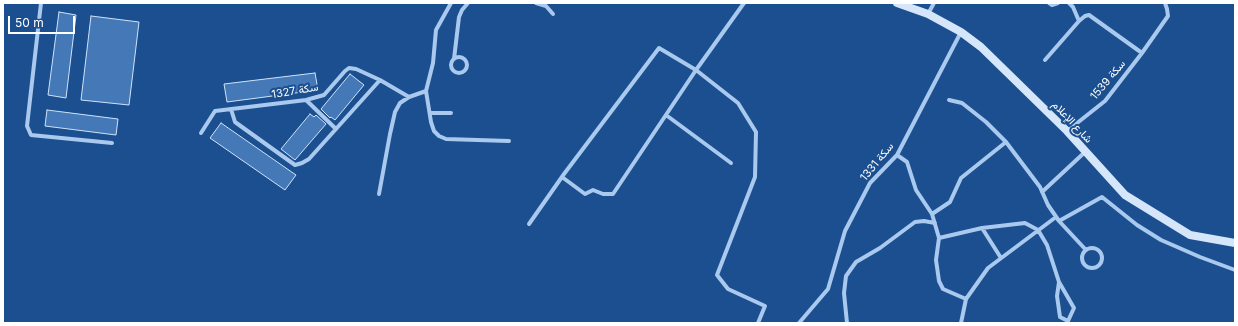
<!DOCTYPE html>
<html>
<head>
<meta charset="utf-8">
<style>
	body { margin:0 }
	#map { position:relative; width:1238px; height:326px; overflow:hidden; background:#1b4f8f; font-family:Inter,sans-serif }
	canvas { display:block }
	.frame { position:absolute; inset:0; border:4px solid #fff; pointer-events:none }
	.scale { position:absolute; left:8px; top:16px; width:67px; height:18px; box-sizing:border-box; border:2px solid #fff; border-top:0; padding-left:5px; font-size:12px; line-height:14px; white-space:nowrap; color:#fff; -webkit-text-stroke:3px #1b4f8f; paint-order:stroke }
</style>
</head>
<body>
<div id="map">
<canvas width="1238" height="326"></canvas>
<div class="frame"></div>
<div class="scale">50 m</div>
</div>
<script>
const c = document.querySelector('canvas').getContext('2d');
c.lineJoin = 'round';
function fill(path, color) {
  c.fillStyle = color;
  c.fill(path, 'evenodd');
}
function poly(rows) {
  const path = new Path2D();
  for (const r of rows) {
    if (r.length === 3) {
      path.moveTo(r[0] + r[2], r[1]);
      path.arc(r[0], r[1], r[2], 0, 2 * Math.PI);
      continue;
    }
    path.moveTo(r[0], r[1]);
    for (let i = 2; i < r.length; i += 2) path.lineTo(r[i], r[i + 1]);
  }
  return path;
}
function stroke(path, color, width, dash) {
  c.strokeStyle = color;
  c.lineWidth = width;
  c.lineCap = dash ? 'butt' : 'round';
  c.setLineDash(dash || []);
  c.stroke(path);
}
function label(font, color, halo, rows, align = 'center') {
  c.font = font + ' Inter,Vazirmatn,sans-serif';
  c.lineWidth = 4;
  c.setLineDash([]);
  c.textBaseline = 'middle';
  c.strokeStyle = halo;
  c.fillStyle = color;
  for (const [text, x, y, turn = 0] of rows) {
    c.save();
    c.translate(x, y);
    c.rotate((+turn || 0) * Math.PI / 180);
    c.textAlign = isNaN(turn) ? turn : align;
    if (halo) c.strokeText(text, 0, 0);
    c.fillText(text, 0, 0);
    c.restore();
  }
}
const building = poly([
	[59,12,76,15,66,98,48,95,59,12],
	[91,16,139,22,129,105,81,100,91,16],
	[315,73,318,90,227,102,224,84,315,73],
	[350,74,364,85,335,120,331,117,330,118,321,109,350,74],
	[47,110,118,119,116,135,45,126,47,110],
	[310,114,314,117,316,115,326,124,295,160,281,149,310,114],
	[221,123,296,175,285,190,210,138,221,123]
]);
fill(building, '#4478b7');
stroke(building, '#cfe3fa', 1);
stroke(poly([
	[41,3,27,126,31,135,112,143],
	[536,3,546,6,553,14],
	[1049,3,1052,5,1058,3],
	[1069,3,1073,7,1079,21],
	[928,14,934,3],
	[459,65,8],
	[454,59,459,17,462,10,468,3],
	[1045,60,1079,21,1085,16,1089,15,1142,53],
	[426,91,431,122,434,131,439,136,446,139,509,141],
	[306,100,336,129],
	[949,100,962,103,986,122,1006,142,1040,187,1048,205,1059,221,1086,250],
	[231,109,235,122,295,165,302,163,309,159,380,80],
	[430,113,451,113],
	[666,115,731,163],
	[1067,131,1105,101,1142,53,1168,16,1167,9,1165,3],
	[201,133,215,111,306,100,324,95,345,71,349,68,356,69,380,80,409,97],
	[897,155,907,162,916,190,932,214,939,238,936,260,939,281,943,289,966,299],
	[562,177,585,194,593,190,603,194,613,194,696,70,744,3],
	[1042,192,1085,152],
	[379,194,390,134,395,112,400,103,409,97,426,91,433,63,436,30,451,3],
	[932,214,950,202,961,178,1006,142],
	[1059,221,1102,197,1137,225,1161,240,1200,257,1235,270],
	[529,224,564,174,659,48,696,70,738,103,756,132,755,177,717,275,728,289,765,306,758,323],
	[982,228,1001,258],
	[939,238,982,228,1025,223,1038,230,1047,245,1059,282,1057,296,1060,317,1068,321,1074,308,1059,282],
	[1092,258,10],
	[799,323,828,289,845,231,870,183,897,155,961,32],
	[847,323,844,293,846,276,856,262,880,248,915,222,924,221,935,223],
	[961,323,966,299,988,268,1056,217]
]), '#a9c9ee', 4);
stroke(poly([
	[897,3,928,14,961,32,981,47,1067,131,1125,195,1190,235,1235,243]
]), '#d6e6fa', 8);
label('11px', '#fff', '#1b4f8f', [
	["سكة 1539",1108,80,-50],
	["سكة 1327",295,91,-10],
	["شارع الإعلام",1072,122,47],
	["سكة 1331",877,162,-51]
]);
</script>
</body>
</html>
